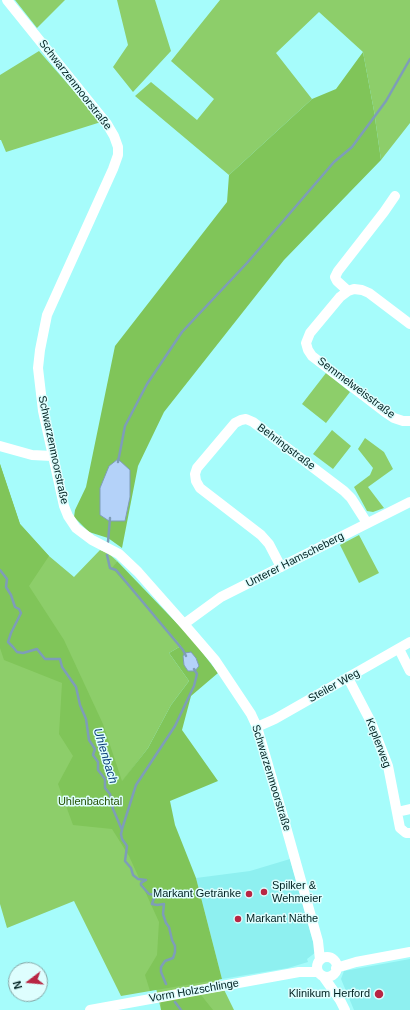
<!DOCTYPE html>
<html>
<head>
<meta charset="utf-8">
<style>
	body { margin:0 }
	#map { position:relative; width:410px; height:1010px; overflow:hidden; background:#a6fcfb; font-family:Helvetica,sans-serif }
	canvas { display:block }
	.north { position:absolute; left:8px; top:962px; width:40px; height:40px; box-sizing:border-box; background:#defefe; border:1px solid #85a6a6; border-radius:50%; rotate:254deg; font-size:11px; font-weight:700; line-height:16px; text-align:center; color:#002121 }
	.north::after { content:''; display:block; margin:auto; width:14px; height:18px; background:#b82643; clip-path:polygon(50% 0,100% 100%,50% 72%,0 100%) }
</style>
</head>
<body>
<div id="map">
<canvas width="410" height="1010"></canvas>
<div class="north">N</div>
</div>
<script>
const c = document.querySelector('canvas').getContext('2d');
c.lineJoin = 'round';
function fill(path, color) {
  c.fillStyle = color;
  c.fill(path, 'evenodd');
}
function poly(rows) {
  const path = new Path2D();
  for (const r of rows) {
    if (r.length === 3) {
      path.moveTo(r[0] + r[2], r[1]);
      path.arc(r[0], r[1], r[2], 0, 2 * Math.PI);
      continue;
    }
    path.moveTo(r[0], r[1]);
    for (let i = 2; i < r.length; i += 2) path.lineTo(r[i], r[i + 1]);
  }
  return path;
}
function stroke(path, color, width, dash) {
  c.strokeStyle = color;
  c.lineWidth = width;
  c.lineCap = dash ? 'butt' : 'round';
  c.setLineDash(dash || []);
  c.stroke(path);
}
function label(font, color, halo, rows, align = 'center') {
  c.font = font + ' Helvetica,sans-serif';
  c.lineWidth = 3;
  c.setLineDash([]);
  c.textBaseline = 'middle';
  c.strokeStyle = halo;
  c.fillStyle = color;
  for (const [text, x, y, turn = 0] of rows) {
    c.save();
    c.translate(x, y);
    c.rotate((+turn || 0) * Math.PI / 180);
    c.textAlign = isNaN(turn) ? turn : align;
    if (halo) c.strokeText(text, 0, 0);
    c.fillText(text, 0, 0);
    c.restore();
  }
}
fill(poly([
	[290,859,316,952,307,959,308,962,288,968,222,979,196,878,250,871],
	[410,959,410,1010,354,1010,341,979,344,971]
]), '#8ef0f0');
fill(poly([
	[15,0,65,0,37,28],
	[117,0,155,0,171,51,133,92,113,67,128,45],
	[220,0,410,0,410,123,381,160,374,111,363,52,319,12,276,53,312,99,229,175,135,96,151,82,197,120,214,99,171,61],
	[39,51,101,122,6,152,1,140,0,140,0,75],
	[326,373,350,392,326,423,302,404],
	[332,430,351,446,333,469,313,454],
	[365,438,384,452,393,469,368,487,384,508,373,512,367,511,354,487,370,475,373,468,358,449],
	[0,464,20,524,49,556,74,577,100,550,108,553,117,561,113,568,181,646,169,653,189,681,171,705,148,748,122,782,234,1010,161,1010,156,988,150,991,121,996,74,901,7,928,0,904],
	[359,535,379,573,359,583,340,545]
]), '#8dce6a');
fill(poly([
	[363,52,374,111,381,160,284,260,164,412,138,466,122,548,108,538,89,532,74,517,75,510,86,487,115,346,227,202,229,175,312,99,336,89],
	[0,464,20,524,49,556,29,586,64,640,103,724,122,781,148,748,171,705,189,681,169,653,181,646,112,568,117,561,192,639,218,673,191,696,182,730,218,781,170,801,175,825,196,878,222,979,150,991,145,975,157,955,159,922,129,856,112,829,73,825,58,784,73,756,59,734,62,683,4,660,0,648],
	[201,995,213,1010,161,1010,161,1001]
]), '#80c559');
const water = poly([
	[118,459,130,470,130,497,125,521,109,521,100,515,100,488,109,466,118,459],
	[191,652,196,658,199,666,195,671,188,671,184,665,183,656,185,653,191,652]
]);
fill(water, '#b4d2f9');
stroke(water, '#7e9db8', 1);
stroke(poly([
	[118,462,125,426,147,384,182,332,247,263,334,162,352,147,386,101,410,59],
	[108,542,110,518],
	[107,555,110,568,116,570,183,650,186,656],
	[0,570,7,579,6,587,11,595,15,607,19,609,21,613,11,633,8,642,13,647,17,652,23,653,37,649,45,659,60,659,62,667,76,687,80,705,86,719,89,740,95,749,93,755,98,762,98,770,105,779,105,788,110,794,113,809,122,830,121,834,122,839,127,846,125,861,131,868,133,875,138,879,146,880,141,883,141,885,149,894,155,895,152,904,157,905,164,904,163,914,166,923,169,927,172,940,175,946,175,952,173,958,165,961,161,967,161,972,166,984],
	[122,829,136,785,175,726,194,686,197,674,194,669],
	[175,1002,181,1010]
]), '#7e9db8', 2.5);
stroke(poly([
	[7,0,107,124,114,136,118,147,118,155,113,169,47,315,40,350,38,368,43,411,64,506,68,516,76,528,92,540,119,554,138,572,184,624,215,660,251,714,257,727,284,820,318,941,320,960],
	[348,291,337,281,335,277,338,271,384,212,395,196],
	[410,324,369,293,362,290,354,289,348,291,340,297,310,333,306,343,308,350,312,356,385,412,394,418,403,421,410,421],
	[0,446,32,455,52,456],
	[281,567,269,544,261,535,200,488,196,481,195,474,197,468,235,423,241,420,246,419,253,422,344,491,351,498,367,523],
	[184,624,221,597,410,502],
	[399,649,410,671],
	[348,678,371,722,388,766,400,828,406,833,410,833],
	[257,727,275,719,410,642],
	[397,812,410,809],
	[327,967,10],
	[336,968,356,962,410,952],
	[323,976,340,1000,345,1010],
	[90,1010,299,972,318,972]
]), '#fff', 10);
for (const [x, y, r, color] of [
	[264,892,4,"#b82643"],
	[249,894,4,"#b82643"],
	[238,919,4,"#b82643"],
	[379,994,5,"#b82643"]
]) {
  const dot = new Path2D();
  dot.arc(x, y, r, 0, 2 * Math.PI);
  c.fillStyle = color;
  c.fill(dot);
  stroke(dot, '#defefe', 1.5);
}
label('11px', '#002121', '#defefe', [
	["Schwarzenmoorstraße",75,85,52],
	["Semmelweisstraße",356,388,37],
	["Behringstraße",286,447,37],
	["Schwarzenmoorstraße",53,450,78],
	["Unterer Hamscheberg",295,560,-27],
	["Steiler Weg",334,686,-29],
	["Keplerweg",378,743,69],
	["Schwarzenmoorstraße",271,778,73],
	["Vorm Holzschlinge",194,991,-10]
]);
label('11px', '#265103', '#defefe', [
	["Uhlenbachtal",90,802]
]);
label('11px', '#002121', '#defefe', [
	["Spilker &",272,886],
	["Wehmeier",272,899],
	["Markant Getränke",241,894,"right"],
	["Markant Näthe",246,919],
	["Klinikum Herford",370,994,"right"]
], 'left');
label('italic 12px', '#0b3e79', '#defefe', [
	["Uhlenbach",105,756,73]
]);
</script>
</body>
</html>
